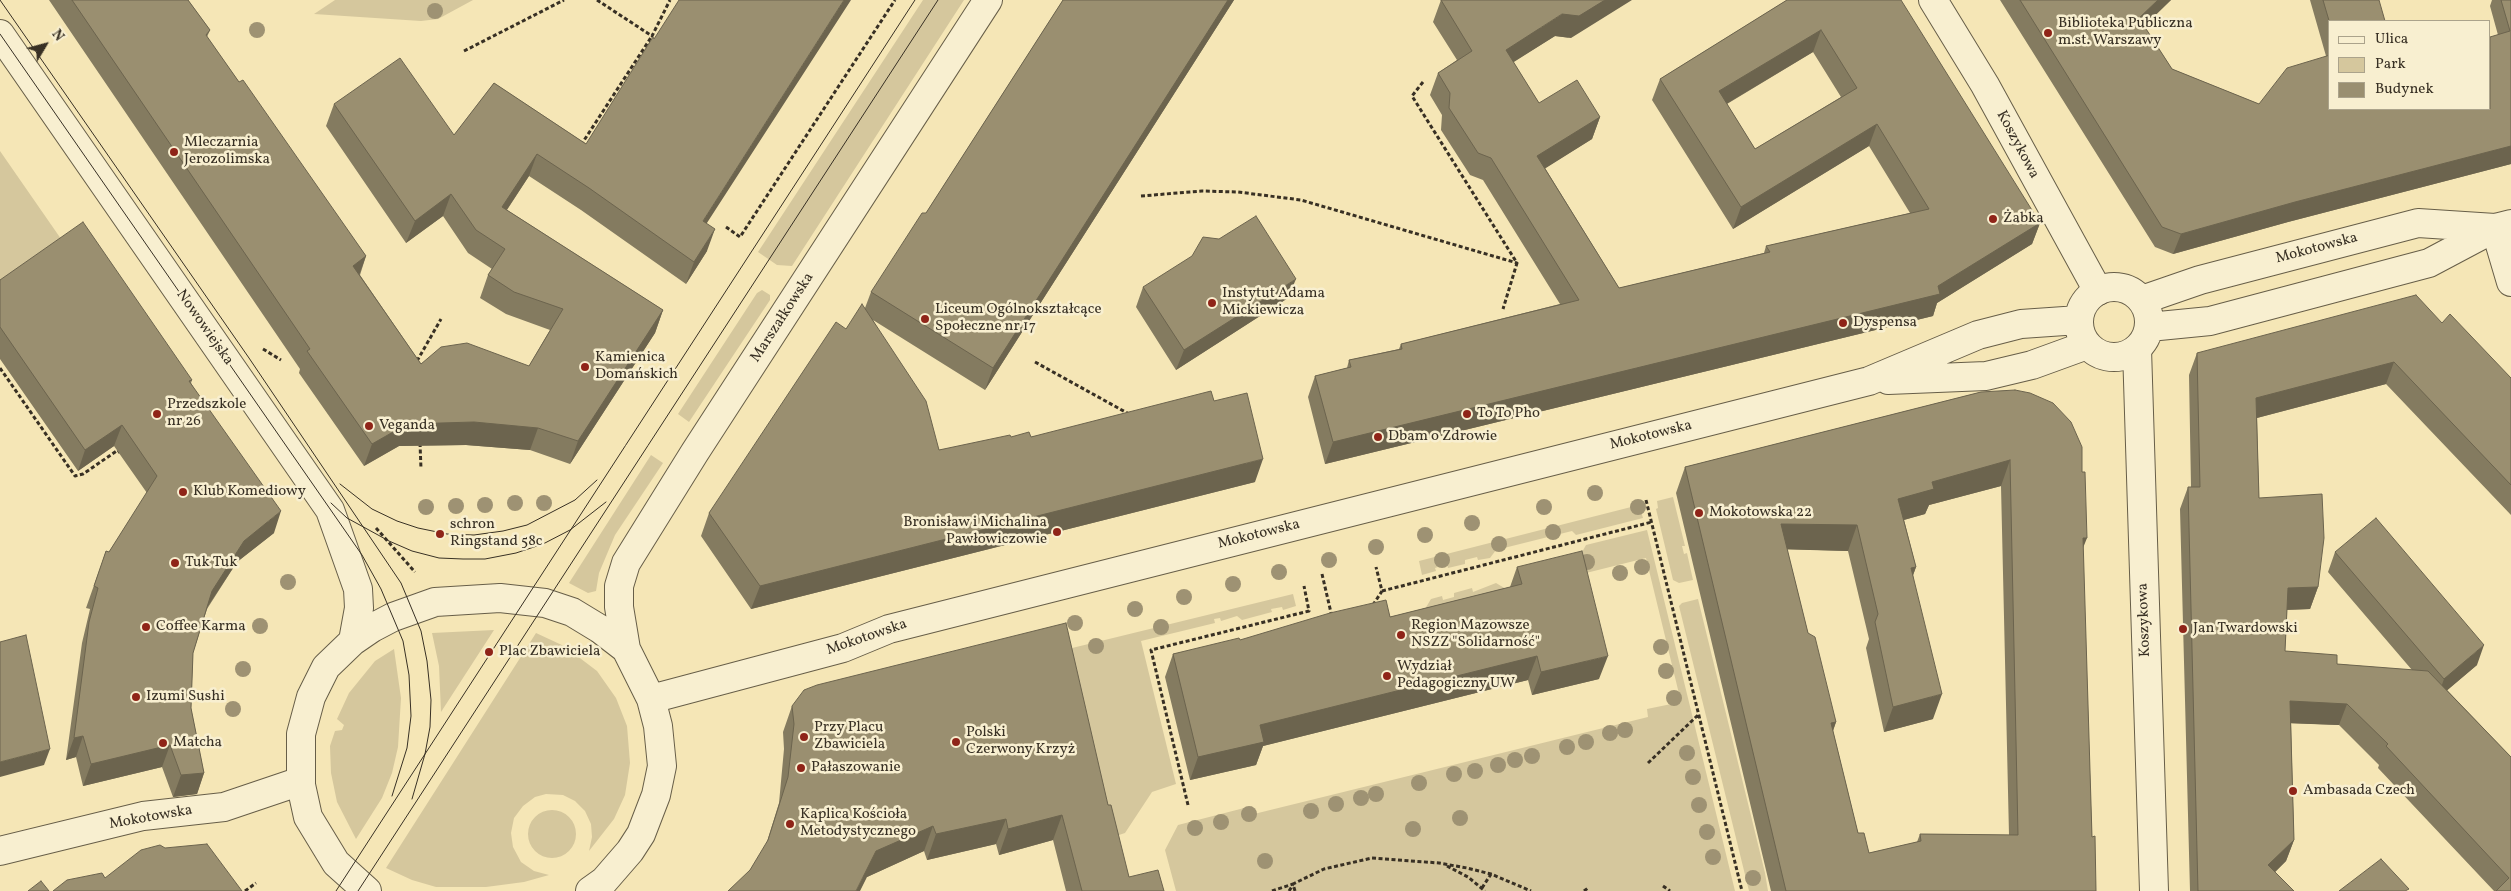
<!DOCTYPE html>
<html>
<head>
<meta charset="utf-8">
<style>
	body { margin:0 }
	#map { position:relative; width:2511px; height:891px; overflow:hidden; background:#f5e6b6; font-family:Vollkorn,serif }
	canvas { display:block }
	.legend { position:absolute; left:2328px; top:20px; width:162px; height:90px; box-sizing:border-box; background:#f8efd0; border:1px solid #aba38b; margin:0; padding:6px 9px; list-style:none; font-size:15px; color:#383024 }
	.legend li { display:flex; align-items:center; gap:10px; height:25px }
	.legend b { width:25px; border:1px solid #aba38b }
	.north { position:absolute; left:20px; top:20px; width:50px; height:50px; -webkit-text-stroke:4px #f8efd0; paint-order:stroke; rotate:53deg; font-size:14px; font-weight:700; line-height:20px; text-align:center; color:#383024 }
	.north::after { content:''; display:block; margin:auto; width:18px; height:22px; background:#383024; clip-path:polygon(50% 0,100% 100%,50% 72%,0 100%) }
</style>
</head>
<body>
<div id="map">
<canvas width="2511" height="891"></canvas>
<ul class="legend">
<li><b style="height:6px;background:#f8efd0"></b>Ulica</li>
<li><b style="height:14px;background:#d5c79d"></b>Park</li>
<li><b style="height:14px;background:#9a8f70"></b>Budynek</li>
</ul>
<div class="north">N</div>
</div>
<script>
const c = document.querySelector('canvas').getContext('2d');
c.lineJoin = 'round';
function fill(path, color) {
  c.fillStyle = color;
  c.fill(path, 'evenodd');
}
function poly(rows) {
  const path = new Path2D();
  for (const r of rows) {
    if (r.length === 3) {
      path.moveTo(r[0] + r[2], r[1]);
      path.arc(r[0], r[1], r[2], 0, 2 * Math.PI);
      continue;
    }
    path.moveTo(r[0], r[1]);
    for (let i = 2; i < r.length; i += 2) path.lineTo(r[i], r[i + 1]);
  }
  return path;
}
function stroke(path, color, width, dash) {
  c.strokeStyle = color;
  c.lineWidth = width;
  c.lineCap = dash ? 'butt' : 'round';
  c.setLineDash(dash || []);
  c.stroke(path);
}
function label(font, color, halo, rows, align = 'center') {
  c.font = font + ' Vollkorn,serif';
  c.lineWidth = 5;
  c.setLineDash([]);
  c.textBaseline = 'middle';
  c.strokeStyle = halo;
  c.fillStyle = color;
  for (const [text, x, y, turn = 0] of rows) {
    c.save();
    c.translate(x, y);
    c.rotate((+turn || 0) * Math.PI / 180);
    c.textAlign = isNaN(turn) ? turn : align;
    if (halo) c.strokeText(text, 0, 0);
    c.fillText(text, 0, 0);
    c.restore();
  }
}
fill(poly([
	[335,0,473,0,438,19,421,21,314,14],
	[923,0,964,0,792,266,777,265,758,252],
	[0,151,68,249,0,298],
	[762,290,770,295,770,300,689,422,678,414,757,293],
	[651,455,663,463,615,535,599,573,596,591,588,593,569,583],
	[1673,497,1685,546,1682,546,1684,554,1687,553,1693,580,1679,583,1673,580,1656,509,1658,508,1657,501],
	[1639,505,1643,518,1576,535,1572,531,1496,550,1490,558,1478,560,1477,557,1465,560,1465,564,1448,568,1447,564,1435,568,1436,571,1422,575,1419,561],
	[1647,530,1735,891,1176,891,1165,850,1178,825,1252,806,1254,814,1648,717,1647,709,1681,702,1646,558,1586,573,1581,554,1586,545],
	[1496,583,1506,589,1425,609,1431,599,1442,596,1443,600,1454,597,1454,593,1472,588,1473,592],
	[1293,594,1296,606,1283,610,1282,607,1271,609,1272,612,1242,620,1237,616,1221,621,1220,618,1214,619,1215,623,1141,641,1176,784,1152,792,1125,833,1113,837,1068,649],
	[1698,599,1765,873,1768,891,1749,891,1679,606,1682,603],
	[494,630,441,712,439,666,432,633],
	[536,633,564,646,597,671,616,698,627,726,630,763,625,795,614,819,589,851,592,837,591,824,585,811,575,801,563,795,546,794,535,797,523,806,514,818,511,833,513,847,521,862,534,871,549,875,524,882,486,887,436,887,412,880,386,868],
	[394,649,401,698,398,747,392,773,382,798,356,839,337,802,331,773,330,746,335,731,342,730,344,725,337,719,349,693,375,661],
	[552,834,24]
]), '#d5c79d');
const minor = poly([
	[1933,0,1985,85,2098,291],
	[2495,228,2511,282],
	[2137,349,2154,891],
	[0,851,143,816,224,807,301,781]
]);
const tertiary = poly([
	[0,34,330,510,358,589,359,608,353,641],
	[2114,322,35],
	[2142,300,2200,280,2418,223,2495,228],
	[2149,327,2210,321,2429,263,2495,228,2511,224],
	[1888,380,1986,376,2032,365,2087,345],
	[626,649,619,607,619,586,626,563,695,452,988,0],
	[651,699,843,648,889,629,1869,381,1978,335,2021,324,2079,320],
	[367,891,336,863,308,817,301,785,301,734,311,697,326,667,353,641,372,628,393,617,435,602,500,598,545,603,572,612,600,629,626,649,651,699,658,726,662,766,656,795,641,834,630,851,604,881,590,891]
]);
stroke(minor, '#675e48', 30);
stroke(tertiary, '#675e48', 30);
stroke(poly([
	[597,0,652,36,670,0],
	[464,51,564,0],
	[1423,82,1412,96,1517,263,1503,309],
	[581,145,652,36],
	[1141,196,1202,191,1238,192,1301,200,1517,263],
	[726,227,740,237,895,0],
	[263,349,281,360],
	[417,361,441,319],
	[1035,362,1129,414],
	[0,368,75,476,83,474,118,450,120,453],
	[420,443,421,469],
	[1646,500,1742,891],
	[376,528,415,572],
	[1322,574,1332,617],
	[1382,591,1652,522],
	[1373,605,1382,591,1376,567],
	[1648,763,1698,715],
	[1188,805,1151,650,1309,611,1304,586],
	[1447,866,1468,877,1485,891],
	[1663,886,1670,891],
	[1482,888,1491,874],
	[245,891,256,883],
	[1272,891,1293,884],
	[1289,891,1293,885],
	[1295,891,1293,884,1324,869,1372,858,1439,863,1467,868,1491,874,1531,891],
	[1584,891,1588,888]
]), '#383024', 3, [4, 2.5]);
stroke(minor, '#f8efd0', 28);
stroke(tertiary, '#f8efd0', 28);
stroke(poly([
	[0,0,249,358,401,583,421,631,427,661,431,700,430,727,425,754,412,799],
	[0,34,362,555,381,589,403,641,409,675,411,716,407,748,392,796],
	[340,484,372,509,397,521,418,528,447,534,474,535,503,531,527,525,575,500,597,480],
	[331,503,347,518,389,541,412,551,439,558,463,559,485,559,516,553,543,544,570,530,606,502],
	[336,891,915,0],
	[358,891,938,0]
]), '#383024', 1);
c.fillStyle = '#9e9273';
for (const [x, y] of [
	[435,11],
	[257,30],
	[1595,493],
	[515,503],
	[544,503],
	[485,505],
	[456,506],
	[426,507],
	[1544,507],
	[1638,507],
	[1472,523],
	[1553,532],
	[1425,535],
	[1499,544],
	[1376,547],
	[1329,560],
	[1442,560],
	[1587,562],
	[1642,567],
	[1279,572],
	[1620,573],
	[288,582],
	[1233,584],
	[1184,597],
	[1135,609],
	[1075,623],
	[260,626],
	[1161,627],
	[1096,646],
	[1661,647],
	[243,669],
	[1666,671],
	[1674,698],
	[233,709],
	[1625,730],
	[1610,733],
	[1586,742],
	[1567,747],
	[1687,753],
	[1532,756],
	[1515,760],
	[1498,765],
	[1475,771],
	[1454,774],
	[1693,777],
	[1419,783],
	[1376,794],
	[1361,798],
	[1336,804],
	[1699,805],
	[1311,811],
	[1249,814],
	[1460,818],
	[1221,822],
	[1195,828],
	[1413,829],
	[1707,832],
	[1713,857],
	[1265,861],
	[1753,878]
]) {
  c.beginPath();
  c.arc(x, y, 8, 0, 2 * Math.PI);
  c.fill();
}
fill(poly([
	[49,0,188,0,210,30,207,37,239,82,366,256,360,275,421,364,529,366,550,330,506,314,480,298,488,275,492,269,468,253,443,216,406,243,326,126,334,104,454,135,494,83,707,224,707,251,686,284,581,210,529,176,507,210,663,310,655,333,570,464,530,450,466,445,399,446,364,466,299,373,300,369],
	[1063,0,1234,0,985,390,873,320,939,450,1011,437,1031,437,1214,401,1255,482,751,609,701,536,709,513,846,329,865,308,871,292,926,213],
	[1441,0,1571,38,1555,36,1513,62,1539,103,1600,117,1592,139,1545,168,1619,288,1764,253,1766,246,1910,213,1869,146,1733,229,1652,100,1660,79,1787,0,2040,223,2032,244,1937,303,1933,316,1325,464,1308,397,1315,376,1347,368,1349,360,1399,349,1401,344,1560,304,1483,180,1470,175,1441,130,1442,115,1430,95,1438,73,1457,60,1433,22],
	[1813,52,1841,97,1755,149,1727,104],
	[2000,0,2171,0,2144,26,2172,69,2259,104,2326,56,2310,0,2379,0,2330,21,2330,109,2498,35,2490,6,2492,0,2511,0,2511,164,2288,222,2173,254,2155,247],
	[0,280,192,380,191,383,274,533,237,562,207,609,193,653,191,708,204,773,197,794,173,797,162,767,83,786,76,757,66,760,82,643,90,609,86,608,106,551,109,552,147,493,114,446,78,471,0,359],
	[1143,287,1288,298,1176,370,1136,307],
	[2442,323,2511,378,2511,515,2386,384,2257,418,2259,498,2318,587,2310,609,2287,610,2285,651,2337,664,2412,670,2328,572,2335,552,2477,665,2447,690,2511,757,2511,891,2494,891,2378,768,2379,765,2339,725,2291,723,2294,840,2286,861,2275,872,2294,891,2190,891,2180,509,2188,487,2191,487,2189,375,2197,353],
	[1981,392,2082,472,2083,548,2092,837,2096,891,1771,891,1676,493,1685,467],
	[2001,486,2009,835,1920,834,1917,842,1869,853,1858,833,1833,731,1836,722,1808,633,1787,549,1848,551,1869,639,1866,648,1884,732,1933,719,1913,575,1916,567,1904,520,1925,514,1929,505],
	[1517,567,1599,679,1532,695,1528,680,1263,746,1256,765,1190,780,1165,677,1173,654,1240,640,1390,617,1510,587],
	[792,706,1108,805,1129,877,1164,891,1066,891,1053,840,999,855,996,844,927,860,924,851,867,877,750,870,766,845,779,803,784,749,783,732]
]), '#847b60');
fill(poly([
	[844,0,851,0,694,243,703,221],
	[1228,0,1234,0,985,390,993,368],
	[1605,0,1632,0,1571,38,1555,36,1498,72,1506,50,1562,14],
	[2158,0,2171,0,2132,38,2139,18],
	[1821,30,1813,52,1711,113,1719,91],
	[1600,117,1592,139,1530,178,1537,156],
	[1877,124,1869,146,1733,229,1741,207],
	[2511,146,2511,164,2288,222,2173,254,2181,234,2295,202],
	[537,154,529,176,494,229,502,207],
	[451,194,443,216,406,243,415,221],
	[2040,223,2032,244,1937,303,1933,316,1325,464,1333,442,1938,286],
	[715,229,707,251,686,284,694,262],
	[366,256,358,278,353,266],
	[1296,279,1288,298,1176,370,1184,350],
	[663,310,655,333,570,464,578,441],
	[2394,362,2386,384,2249,420,2256,398],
	[474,422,538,428,530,450,466,445,399,446,364,466,372,444,407,424],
	[122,425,114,446,78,471,85,450],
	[1263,459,1255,482,751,609,760,586],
	[2010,460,2001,486,1929,505,1925,514,1889,524,1898,499,1932,482],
	[281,511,274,533,237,562,204,612,212,591,244,541],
	[1781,524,1857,525,1848,551,1772,549],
	[2083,538,2087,538,2077,563],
	[1916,567,1907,592,1911,568],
	[2318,587,2310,609,2280,610,2288,588],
	[2484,645,2477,665,2437,699,2444,679],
	[1537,656,1528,680,1263,746,1256,765,1190,780,1198,757,1260,725],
	[1608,656,1599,679,1532,695,1541,672],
	[1942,694,1933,719,1884,732,1893,707],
	[2290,701,2347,704,2339,725,2283,723],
	[1836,722,1827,747,1831,723],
	[83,736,76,757,66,760,74,738],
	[170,745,162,767,83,786,91,764],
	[50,749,44,765,0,777,0,762],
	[204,773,197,794,173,797,181,775],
	[1062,815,1053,840,999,855,1008,829],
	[1006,819,996,844,927,860,936,834],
	[933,826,924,851,867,877,860,891,856,891,876,851],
	[2294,840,2286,861,2260,887,2268,865]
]), '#6c644e');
const building = poly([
	[72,0,188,0,210,30,206,35,239,82,243,80,366,256,353,266,421,364,441,347,467,343,529,366,563,309,514,292,488,275,505,249,476,230,451,194,415,221,334,104,400,58,454,135,494,83,586,144,653,37,654,39,679,0,844,0,703,221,715,229,694,262,589,188,537,154,502,207,663,310,578,441,538,428,474,422,407,424,372,444,307,351,310,349,72,0],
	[1063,0,1228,0,993,368,871,292,922,213,926,213,1063,0],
	[1441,0,1605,0,1579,16,1562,14,1506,50,1539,103,1577,80,1600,117,1537,156,1619,288,1770,252,1766,246,1929,209,1877,124,1741,207,1660,79,1787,0,1901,0,2040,223,1938,286,1940,294,1333,442,1315,376,1351,367,1349,360,1402,349,1401,344,1579,300,1491,158,1478,153,1449,108,1450,93,1438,73,1472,51,1441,0],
	[1821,30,1857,88,1755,149,1719,91,1821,30],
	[2020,0,2158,0,2139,18,2172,69,2259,104,2287,68,2330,55,2330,109,2490,109,2490,37,2510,31,2501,0,2511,0,2511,146,2295,202,2181,234,2162,227,2020,0],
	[2323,0,2379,0,2385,21,2330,21,2330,24,2323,0],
	[1256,216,1296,279,1184,350,1143,287,1192,256,1203,237,1219,239,1256,216],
	[83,222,192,380,189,381,281,511,244,541,212,591,193,653,191,708,204,773,181,775,170,745,91,764,83,736,74,738,89,622,98,588,94,586,106,551,109,552,157,476,122,425,85,450,0,327,0,280,83,222],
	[2416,295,2442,323,2450,314,2511,378,2511,485,2394,362,2256,398,2259,498,2322,494,2324,538,2318,587,2288,588,2285,651,2337,655,2337,664,2428,671,2511,757,2511,891,2496,891,2509,878,2386,746,2388,744,2347,704,2290,701,2294,840,2268,865,2294,891,2198,891,2188,487,2200,487,2197,353,2416,295],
	[862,304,926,401,939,450,1010,435,1011,437,1029,432,1031,437,1211,391,1214,401,1247,393,1263,459,760,586,709,513,836,322,846,329,862,304],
	[2015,390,2030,393,2053,403,2071,422,2082,447,2082,472,2085,472,2087,538,2083,538,2092,837,2095,836,2096,891,1786,891,1685,467,1981,392,2015,390],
	[2010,460,2018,835,1920,834,1921,841,1869,853,1864,833,1858,833,1831,723,1836,722,1815,637,1808,633,1781,524,1857,525,1878,614,1875,622,1893,707,1942,694,1911,568,1916,567,1898,499,1934,489,1932,482,2010,460],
	[2376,518,2484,645,2444,679,2335,552,2376,518],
	[1582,551,1608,656,1541,672,1537,656,1260,725,1264,742,1198,757,1173,654,1239,638,1240,640,1330,613,1386,600,1390,617,1522,584,1517,567,1582,551],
	[1066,623,1108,805,1111,805,1129,877,1158,870,1164,891,1082,891,1062,815,1008,829,1006,819,936,834,933,826,876,851,856,891,728,891,750,870,768,840,788,777,794,724,792,706,804,690,817,685,1066,623],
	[26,635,50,749,0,762,0,642,26,635],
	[207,844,242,891,53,891,67,880,102,873,105,878,141,850,160,845,165,848,207,844],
	[2381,859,2409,889,2405,891,2339,891,2381,859],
	[41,881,49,891,28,891,41,881]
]);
fill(building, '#9a8f70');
stroke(building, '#6c644e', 1);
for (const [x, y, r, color] of [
	[2048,33,5,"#8f2418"],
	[174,152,5,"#8f2418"],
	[1993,219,5,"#8f2418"],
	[1212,303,5,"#8f2418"],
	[925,319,5,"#8f2418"],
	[1843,323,5,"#8f2418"],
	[585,367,5,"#8f2418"],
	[157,414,5,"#8f2418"],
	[1467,414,5,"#8f2418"],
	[369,426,5,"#8f2418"],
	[1378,437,5,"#8f2418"],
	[183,492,5,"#8f2418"],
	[1699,513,5,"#8f2418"],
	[1057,532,5,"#8f2418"],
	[440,534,5,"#8f2418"],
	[175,563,5,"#8f2418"],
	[146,627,5,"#8f2418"],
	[2183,629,5,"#8f2418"],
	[1401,635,5,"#8f2418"],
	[489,652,5,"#8f2418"],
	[1387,676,5,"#8f2418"],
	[136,697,5,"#8f2418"],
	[804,737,5,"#8f2418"],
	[956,742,5,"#8f2418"],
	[163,743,5,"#8f2418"],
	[801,768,5,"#8f2418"],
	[2293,791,5,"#8f2418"],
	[790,824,5,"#8f2418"]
]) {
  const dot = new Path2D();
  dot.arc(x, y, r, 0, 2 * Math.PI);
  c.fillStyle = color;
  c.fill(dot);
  stroke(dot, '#f8efd0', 2);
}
label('15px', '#383024', '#f8efd0', [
	["Biblioteka Publiczna",2058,24],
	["m.st. Warszawy",2058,41],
	["Mleczarnia",184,143],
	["Jerozolimska",184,160],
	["Żabka",2003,219],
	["Instytut Adama",1222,294],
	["Mickiewicza",1222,311],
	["Liceum Ogólnokształcące",935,310],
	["Społeczne nr 17",935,327],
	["Dyspensa",1853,323],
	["Kamienica",595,358],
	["Domańskich",595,375],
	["Przedszkole",167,405],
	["nr 26",167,422],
	["To To Pho",1477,414],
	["Veganda",379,426],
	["Dbam o Zdrowie",1388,437],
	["Klub Komediowy",193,492],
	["Mokotowska 22",1709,513],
	["Bronisław i Michalina",1047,523,"right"],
	["Pawłowiczowie",1047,540,"right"],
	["schron",450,525],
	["Ringstand 58c",450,542],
	["Tuk Tuk",185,563],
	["Region Mazowsze",1411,626],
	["NSZZ \"Solidarność\"",1411,643],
	["Coffee Karma",156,627],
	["Jan Twardowski",2193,629],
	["Plac Zbawiciela",499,652],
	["Wydział",1397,667],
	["Pedagogiczny UW",1397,684],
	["Izumi Sushi",146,697],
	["Przy Placu",814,728],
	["Zbawiciela",814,745],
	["Polski",966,733],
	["Czerwony Krzyż",966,750],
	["Matcha",173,743],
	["Pałaszowanie",811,768],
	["Ambasada Czech",2303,791],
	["Kaplica Kościoła",800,815],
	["Metodystycznego",800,832]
], 'left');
label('15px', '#383024', '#f8efd0', [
	["Koszykowa",2017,145,62],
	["Mokotowska",2317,249,-15],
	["Marszałkowska",783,318,-57],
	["Nowowiejska",204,328,55],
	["Mokotowska",1651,436,-14],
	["Mokotowska",1259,535,-14],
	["Koszykowa",2145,620,-92],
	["Mokotowska",867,638,-19],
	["Mokotowska",151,818,-10]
]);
</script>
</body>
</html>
